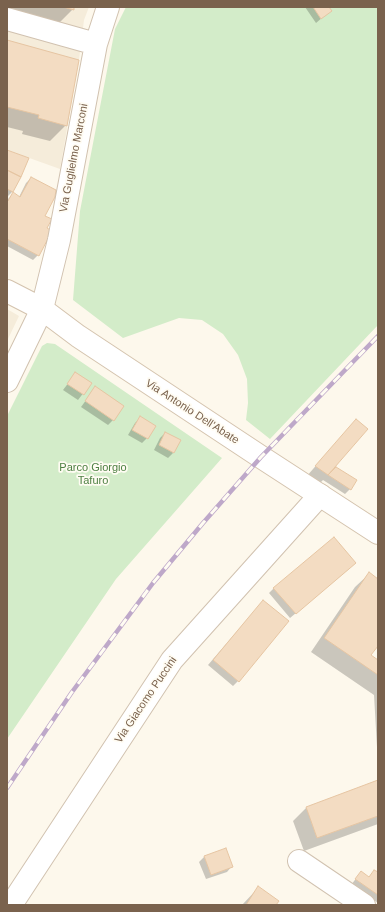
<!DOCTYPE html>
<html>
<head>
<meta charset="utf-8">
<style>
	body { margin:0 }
	#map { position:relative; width:385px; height:912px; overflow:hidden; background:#fdf8ec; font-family:Helvetica,sans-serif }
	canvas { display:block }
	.frame { position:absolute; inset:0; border:8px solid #7a624d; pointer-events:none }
</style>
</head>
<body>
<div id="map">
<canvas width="385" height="912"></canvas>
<div class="frame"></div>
</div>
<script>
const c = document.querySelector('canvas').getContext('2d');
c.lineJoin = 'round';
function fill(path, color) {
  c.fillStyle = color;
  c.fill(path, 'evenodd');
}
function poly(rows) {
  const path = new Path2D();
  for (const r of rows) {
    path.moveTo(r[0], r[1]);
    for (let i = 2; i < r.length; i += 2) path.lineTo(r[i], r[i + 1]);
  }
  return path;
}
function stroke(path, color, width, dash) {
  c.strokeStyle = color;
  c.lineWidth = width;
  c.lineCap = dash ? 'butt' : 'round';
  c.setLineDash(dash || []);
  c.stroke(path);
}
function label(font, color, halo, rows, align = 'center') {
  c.font = font + ' Helvetica,sans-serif';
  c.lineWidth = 3.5;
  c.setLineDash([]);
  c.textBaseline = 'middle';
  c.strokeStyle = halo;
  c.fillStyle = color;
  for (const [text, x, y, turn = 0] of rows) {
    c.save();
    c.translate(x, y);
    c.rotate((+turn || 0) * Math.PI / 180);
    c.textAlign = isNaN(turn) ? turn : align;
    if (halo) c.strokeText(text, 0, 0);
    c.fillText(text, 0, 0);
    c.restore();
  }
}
fill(poly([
	[7,7,89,7,84,20,79,60,60,169,7,150],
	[7,309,19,316,7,341]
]), '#f5ecda');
fill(poly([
	[126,7,378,7,378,325,270,439,246,420,248,403,247,379,238,355,223,334,202,320,179,318,123,338,73,300,80,211,115,29],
	[47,343,55,344,222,458,116,579,7,739,7,416,42,346]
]), '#d3ecc9');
fill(poly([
	[7,7,73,7,73,9,59,23,7,9],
	[305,7,328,7,330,11,316,23],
	[7,41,66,125,50,141,22,134,23,131,7,127],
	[7,151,28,159,12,192,7,197],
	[31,178,44,216,46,229,38,255,33,260,7,246,7,200,13,194,19,197,26,183],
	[76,373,91,383,78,400,63,390],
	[95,388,113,420,108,425,81,407],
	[140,418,147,438,142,443,128,435,135,423],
	[356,420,331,471,350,489,345,494,323,480,318,485,306,477],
	[165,433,173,453,168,458,154,450,160,438],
	[350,568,290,618,269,593,274,588],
	[369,574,378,580,378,644,370,655,378,661,378,765,374,695,311,652,355,587],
	[263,601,238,681,233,686,208,665],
	[378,781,378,824,304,851,293,821,306,808],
	[204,857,232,866,227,872,206,879,199,862],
	[375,871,378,873,378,903,351,885,361,872,368,878],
	[258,888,275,905,242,905]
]), '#0003');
const building = poly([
	[63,7,74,7,74,10,63,7],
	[313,7,329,7,332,11,321,19,313,7],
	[7,40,79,60,67,126,38,118,39,115,7,107,7,40],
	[7,150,29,158,21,177,7,170,7,150],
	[7,170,21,177,13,192,7,189,7,170],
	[31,177,56,190,55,197,45,216,52,219,47,228,52,231,39,256,7,239,7,200,8,201,13,192,20,197,31,177],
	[75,372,92,383,84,395,67,384,75,372],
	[95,386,124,406,114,421,85,401,95,386],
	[140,416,156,426,148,439,132,430,140,416],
	[356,419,368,429,328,475,315,466,356,419],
	[165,432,181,440,174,453,159,445,165,432],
	[336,467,357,480,351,490,328,475,336,467],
	[334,537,356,563,296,614,273,588,334,537],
	[369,572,378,579,378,646,371,655,378,660,378,675,324,638,369,572],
	[263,600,289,621,239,682,213,660,263,600],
	[378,780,378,816,317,838,306,807,378,780],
	[226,848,233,867,211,875,204,856,226,848],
	[374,870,378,872,378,895,355,879,361,871,369,877,374,870],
	[258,886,279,901,276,905,246,905,258,886]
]);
fill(building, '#f3dcc2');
stroke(building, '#e6c5a2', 1);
const street = poly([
	[7,19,96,44],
	[7,381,42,309,59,240,96,44,108,7],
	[299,861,364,905],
	[11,905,172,660,320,495]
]);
const secondary = poly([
	[7,291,42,309,78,336,261,457,378,533]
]);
stroke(street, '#d1c2b0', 24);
stroke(secondary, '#d4c3ae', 24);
stroke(street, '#fff', 22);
stroke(secondary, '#fff', 22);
const rail = poly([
	[7,788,72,692,153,583,203,523,261,457,378,336]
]);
stroke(rail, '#bea8c9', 4.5);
stroke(rail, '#fffcf3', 3, [9]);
label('11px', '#7a624d', '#fffcf3', [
	["Via Guglielmo Marconi",74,158,-79],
	["Via Antonio Dell'Abate",192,412,33],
	["Via Giacomo Puccini",146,700,-56]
]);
label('11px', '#4e8043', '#fffcf3', [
	["Parco Giorgio",93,468],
	["Tafuro",93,481]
]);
</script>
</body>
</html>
